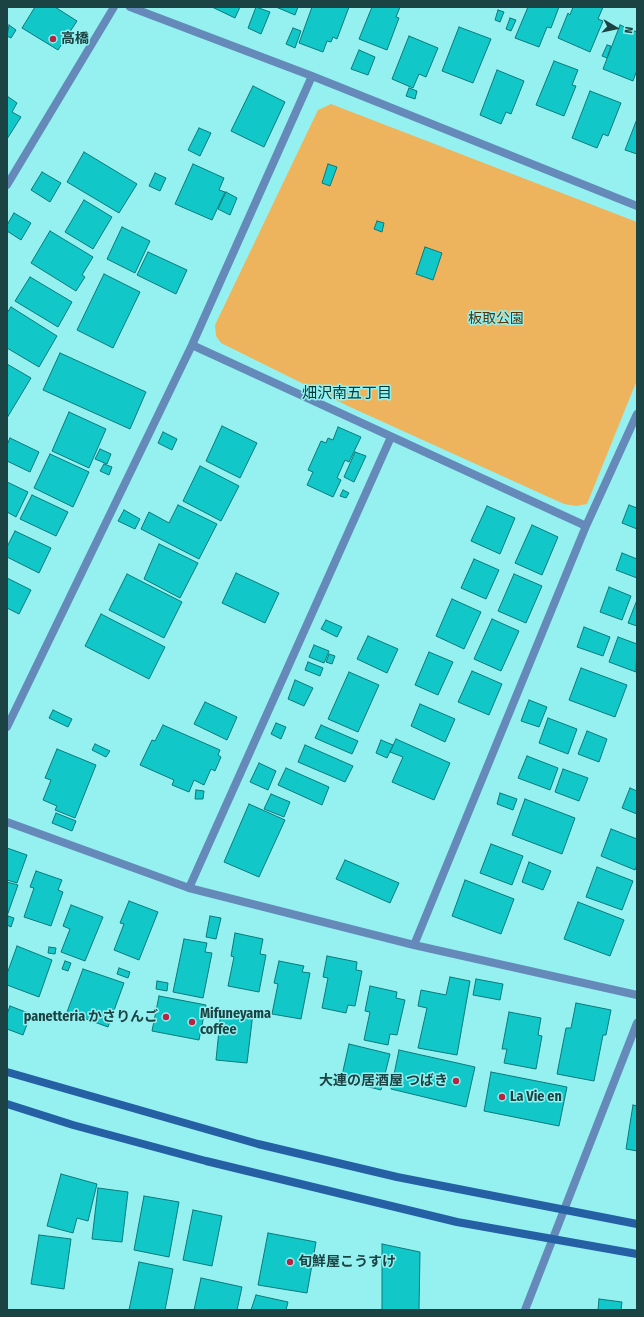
<!DOCTYPE html>
<html>
<head>
<meta charset="utf-8">
<style>
	body { margin:0 }
	#map { position:relative; width:644px; height:1317px; overflow:hidden; background:#95f0f0; font-family:"Fira Sans Condensed",sans-serif }
	canvas { display:block }
	.frame { position:absolute; inset:0; border:8px solid #1c4343; pointer-events:none }
	.north { position:absolute; left:596px; top:8px; width:40px; height:40px; -webkit-text-stroke:3px #95f0f0; paint-order:stroke; rotate:99deg; font-size:11px; font-weight:700; line-height:16px; text-align:center; color:#1c4343 }
	.north::after { content:''; display:block; margin:auto; width:14px; height:18px; background:#1c4343; clip-path:polygon(50% 0,100% 100%,50% 72%,0 100%) }
</style>
</head>
<body>
<div id="map">
<canvas width="644" height="1317"></canvas>
<div class="frame"></div>
<div class="north">N</div>
</div>
<script>
const c = document.querySelector('canvas').getContext('2d');
c.lineJoin = 'round';
function fill(path, color) {
  c.fillStyle = color;
  c.fill(path, 'evenodd');
}
function poly(rows) {
  const path = new Path2D();
  for (const r of rows) {
    path.moveTo(r[0], r[1]);
    for (let i = 2; i < r.length; i += 2) path.lineTo(r[i], r[i + 1]);
  }
  return path;
}
function stroke(path, color, width, dash) {
  c.strokeStyle = color;
  c.lineWidth = width;
  c.lineCap = dash ? 'butt' : 'round';
  c.setLineDash(dash || []);
  c.stroke(path);
}
function label(font, color, halo, rows, align = 'center') {
  c.font = font + ' "Fira Sans Condensed","Noto Sans JP",sans-serif';
  c.lineWidth = 3;
  c.setLineDash([]);
  c.textBaseline = 'middle';
  c.strokeStyle = halo;
  c.fillStyle = color;
  for (const [text, x, y, turn = 0] of rows) {
    c.save();
    c.translate(x, y);
    c.rotate((+turn || 0) * Math.PI / 180);
    c.textAlign = isNaN(turn) ? turn : align;
    if (halo) c.strokeText(text, 0, 0);
    c.fillText(text, 0, 0);
    c.restore();
  }
}
fill(poly([
	[331,104,637,222,637,380,587,504,576,506,564,504,350,407,221,343,216,336,215,325,318,110]
]), '#eeb45d');
const building = poly([
	[35,7,55,7,77,21,58,50,22,28,35,7],
	[212,7,240,7,235,18,212,7],
	[256,7,270,12,261,34,248,28,256,7],
	[276,7,298,7,295,15,276,7],
	[312,7,349,7,337,39,333,37,331,42,327,41,323,52,299,43,312,7],
	[372,7,400,7,396,17,399,18,387,50,359,39,372,7],
	[528,7,559,7,551,28,547,27,539,47,515,38,528,7],
	[573,7,603,7,598,19,603,21,590,52,558,38,568,13,570,15,573,7],
	[498,10,504,12,500,22,495,20,498,10],
	[510,18,516,20,511,31,506,29,510,18],
	[9,25,16,30,11,38,7,36,9,25],
	[620,25,637,32,637,70,633,81,603,69,620,25],
	[459,27,491,39,473,83,442,71,459,27],
	[293,28,301,31,295,48,286,44,293,28],
	[409,36,438,48,426,77,419,74,413,88,392,79,409,36],
	[607,45,611,46,607,58,602,56,607,45],
	[359,50,375,57,368,75,351,69,359,50],
	[554,61,578,70,572,85,576,86,564,116,536,105,554,61],
	[497,70,524,81,511,114,506,112,501,124,480,115,497,70],
	[253,86,285,102,264,147,231,131,253,86],
	[409,88,417,91,415,99,406,96,409,88],
	[590,91,621,103,608,136,603,134,597,148,572,138,590,91],
	[7,96,17,103,12,112,21,117,7,139,7,96],
	[637,119,637,154,625,150,637,119],
	[199,128,211,133,200,156,188,150,199,128],
	[84,152,137,184,119,213,67,182,84,152],
	[193,164,224,178,219,190,225,192,212,220,175,204,193,164],
	[328,164,337,167,330,186,322,183,328,164],
	[42,172,61,183,50,202,31,190,42,172],
	[155,173,166,178,160,191,149,186,155,173],
	[226,192,237,198,230,215,218,209,226,192],
	[84,200,112,217,93,249,65,232,84,200],
	[14,213,31,223,21,240,7,231,7,225,14,213],
	[377,221,384,223,382,232,374,229,377,221],
	[122,227,150,241,135,273,107,259,122,227],
	[50,231,93,257,82,275,85,277,76,291,31,263,50,231],
	[425,247,442,253,433,280,416,274,425,247],
	[148,252,187,270,176,294,137,275,148,252],
	[104,274,140,292,113,348,77,330,104,274],
	[30,277,72,302,58,327,15,301,30,277],
	[11,307,57,336,39,367,7,348,7,313,11,307],
	[60,353,146,392,130,429,43,390,60,353],
	[7,364,31,378,7,418,7,364],
	[69,412,106,429,89,468,52,451,69,412],
	[222,426,257,443,240,478,206,461,222,426],
	[338,427,361,437,349,462,345,460,337,478,341,480,333,497,307,485,313,472,308,470,321,441,326,443,328,438,333,440,338,427],
	[163,432,177,439,172,450,158,443,163,432],
	[10,438,39,452,30,472,7,461,7,445,10,438],
	[100,449,111,454,107,464,95,459,100,449],
	[355,452,366,456,354,482,344,477,355,452],
	[50,454,89,472,73,507,34,488,50,454],
	[104,464,112,467,109,475,100,471,104,464],
	[200,466,239,486,221,521,183,501,200,466],
	[7,482,28,492,16,517,7,512,7,482],
	[343,490,349,493,346,498,340,496,343,490],
	[32,495,68,512,56,536,20,519,32,495],
	[178,505,217,524,199,559,141,529,149,512,169,523,178,505],
	[629,505,637,508,637,529,622,523,629,505],
	[487,506,515,518,500,554,471,541,487,506],
	[124,510,140,519,135,529,118,521,124,510],
	[532,525,558,537,542,575,515,563,532,525],
	[15,531,51,548,39,573,7,557,7,547,15,531],
	[159,544,198,563,180,598,144,579,159,544],
	[622,553,637,559,637,578,616,570,622,553],
	[474,559,499,570,486,599,461,588,474,559],
	[236,573,279,593,265,623,222,603,236,573],
	[127,574,182,602,164,638,109,610,127,574],
	[514,574,542,586,526,623,498,611,514,574],
	[7,578,31,590,19,614,7,608,7,578],
	[609,587,631,596,622,620,600,612,609,587],
	[452,599,481,612,464,649,436,636,452,599],
	[637,600,637,626,628,623,637,600],
	[101,614,165,647,149,679,85,646,101,614],
	[492,619,519,631,501,671,474,659,492,619],
	[326,620,342,627,337,637,321,629,326,620],
	[584,627,610,637,603,656,577,647,584,627],
	[368,636,398,649,387,673,357,659,368,636],
	[618,637,637,644,636,672,609,662,618,637],
	[314,645,329,651,324,663,309,657,314,645],
	[429,652,453,662,438,695,415,685,429,652],
	[329,654,335,656,332,664,326,662,329,654],
	[308,662,323,668,320,676,305,670,308,662],
	[581,668,627,685,615,717,569,700,581,668],
	[472,671,502,684,489,715,458,702,472,671],
	[349,672,379,685,358,732,328,719,349,672],
	[295,680,313,688,304,706,288,699,295,680],
	[529,700,547,707,539,727,521,721,529,700],
	[205,702,237,717,227,740,194,724,205,702],
	[420,704,455,719,445,742,411,726,420,704],
	[53,710,72,719,68,727,49,718,53,710],
	[548,718,577,729,568,754,539,743,548,718],
	[276,723,286,727,281,739,271,734,276,723],
	[163,725,220,750,218,755,221,757,215,771,211,769,204,785,194,780,189,792,172,785,174,780,140,765,152,740,155,741,163,725],
	[321,725,358,741,352,754,315,738,321,725],
	[587,731,607,739,599,762,578,754,587,731],
	[396,739,450,763,434,800,392,782,403,757,390,752,396,739],
	[381,740,393,745,387,758,376,753,381,740],
	[95,744,110,751,106,757,92,750,95,744],
	[305,745,353,766,345,782,298,762,305,745],
	[57,749,96,765,75,818,55,810,57,806,43,800,51,780,45,778,57,749],
	[527,756,558,768,550,790,518,778,527,756],
	[259,763,276,771,268,790,250,782,259,763],
	[286,768,329,787,322,805,278,785,286,768],
	[563,769,588,778,579,801,555,792,563,769],
	[630,788,637,791,637,814,622,808,630,788],
	[196,790,204,791,203,799,195,799,196,790],
	[500,793,517,799,513,810,497,804,500,793],
	[271,794,290,802,284,817,264,809,271,794],
	[525,799,575,818,562,854,512,835,525,799],
	[249,804,285,820,259,877,224,862,249,804],
	[56,813,76,821,72,831,52,823,56,813],
	[611,829,637,839,637,865,635,870,601,856,611,829],
	[491,844,523,856,512,885,480,873,491,844],
	[7,848,27,855,17,883,7,880,7,848],
	[345,860,399,883,390,903,336,879,345,860],
	[529,862,551,871,543,890,522,882,529,862],
	[597,867,633,881,622,910,586,897,597,867],
	[36,871,62,880,58,890,63,892,51,926,24,917,34,888,30,887,36,871],
	[465,880,514,899,501,934,452,916,465,880],
	[7,882,18,885,7,916,7,882],
	[129,901,158,912,139,960,114,950,124,924,120,923,129,901],
	[578,902,624,920,610,956,564,939,578,902],
	[71,905,103,917,85,961,61,952,70,929,63,926,71,905],
	[8,916,14,918,11,927,7,925,8,916],
	[210,916,221,918,216,939,206,937,210,916],
	[235,933,263,939,260,954,266,955,259,992,228,986,234,957,231,956,235,933],
	[184,939,207,943,205,952,212,953,203,998,173,992,184,939],
	[17,946,52,960,39,997,7,985,7,974,17,946],
	[49,947,56,948,55,954,48,953,49,947],
	[327,956,357,962,356,970,362,971,355,1006,348,1005,346,1013,322,1008,328,978,323,977,327,956],
	[65,961,71,963,68,971,62,969,65,961],
	[279,961,304,966,302,972,310,973,301,1019,272,1014,278,984,274,983,279,961],
	[119,968,130,972,128,978,117,974,119,968],
	[83,969,124,983,108,1027,67,1012,83,969],
	[450,977,470,981,457,1055,418,1048,427,1008,418,1006,421,990,446,995,450,977],
	[476,979,503,984,500,1000,473,995,476,979],
	[157,981,168,983,167,991,156,989,157,981],
	[370,986,397,992,396,998,405,1000,397,1035,390,1034,388,1045,364,1040,370,1012,365,1011,370,986],
	[159,996,206,1005,199,1040,152,1031,159,996],
	[576,1003,611,1010,606,1035,603,1035,594,1081,557,1074,566,1028,571,1028,576,1003],
	[10,1006,31,1014,23,1035,7,1029,7,1014,10,1006],
	[221,1010,253,1013,247,1063,216,1060,221,1010],
	[509,1012,541,1018,538,1035,542,1036,536,1069,504,1063,507,1049,502,1049,509,1012],
	[349,1044,390,1054,381,1090,341,1080,349,1044],
	[399,1050,475,1067,466,1107,391,1089,399,1050],
	[491,1072,567,1087,559,1126,484,1111,491,1072],
	[633,1105,637,1106,637,1151,626,1149,633,1105],
	[61,1174,97,1184,88,1221,77,1218,73,1233,47,1226,61,1174],
	[98,1188,128,1192,122,1242,92,1239,98,1188],
	[144,1196,179,1202,169,1257,134,1250,144,1196],
	[193,1210,222,1216,212,1266,183,1260,193,1210],
	[268,1233,316,1242,307,1293,258,1285,268,1233],
	[39,1235,71,1239,64,1289,31,1284,39,1235],
	[382,1244,420,1252,419,1310,382,1310,382,1244],
	[139,1262,173,1269,165,1310,129,1310,139,1262],
	[201,1278,242,1287,237,1310,194,1310,201,1278],
	[256,1295,288,1302,286,1310,251,1310,256,1295],
	[599,1299,622,1302,621,1310,598,1310,599,1299]
]);
fill(building, '#12c7c8');
stroke(building, '#0a7a7b', 1);
stroke(poly([
	[130,7,312,76,637,206],
	[7,185,114,7],
	[192,345,586,526],
	[7,727,192,345,312,76],
	[7,822,189,888,414,945,637,995],
	[189,888,391,437],
	[414,945,586,526,637,414],
	[525,1310,637,1023]
]), '#658aba', 8);
stroke(poly([
	[7,1072,258,1144,397,1177,637,1224],
	[7,1104,73,1125,206,1161,457,1222,637,1254]
]), '#255fa4', 8);
for (const [x, y, r, color] of [
	[53,39,4,"#b72544"],
	[166,1017,4,"#b72544"],
	[192,1022,4,"#b72544"],
	[456,1081,4,"#b72544"],
	[502,1097,4,"#b72544"],
	[290,1262,4,"#b72544"]
]) {
  const dot = new Path2D();
  dot.arc(x, y, r, 0, 2 * Math.PI);
  c.fillStyle = color;
  c.fill(dot);
  stroke(dot, '#95f0f0', 1.5);
}
label('bold 14px', '#1c4343', '#95f0f0', [
	["高橋",61,39],
	["Mifuneyama",200,1014],
	["coffee",200,1030],
	["panetteria かさりんご",158,1017,"right"],
	["大連の居酒屋 つばき",448,1081,"right"],
	["La Vie en",510,1097],
	["旬鮮屋こうすけ",298,1262]
], 'left');
label('14px', '#4f3610', '#95f0f0', [
	["板取公園",496,319]
]);
label('15px', '#003838', '#95f0f0', [
	["畑沢南五丁目",347,394]
]);
</script>
</body>
</html>
